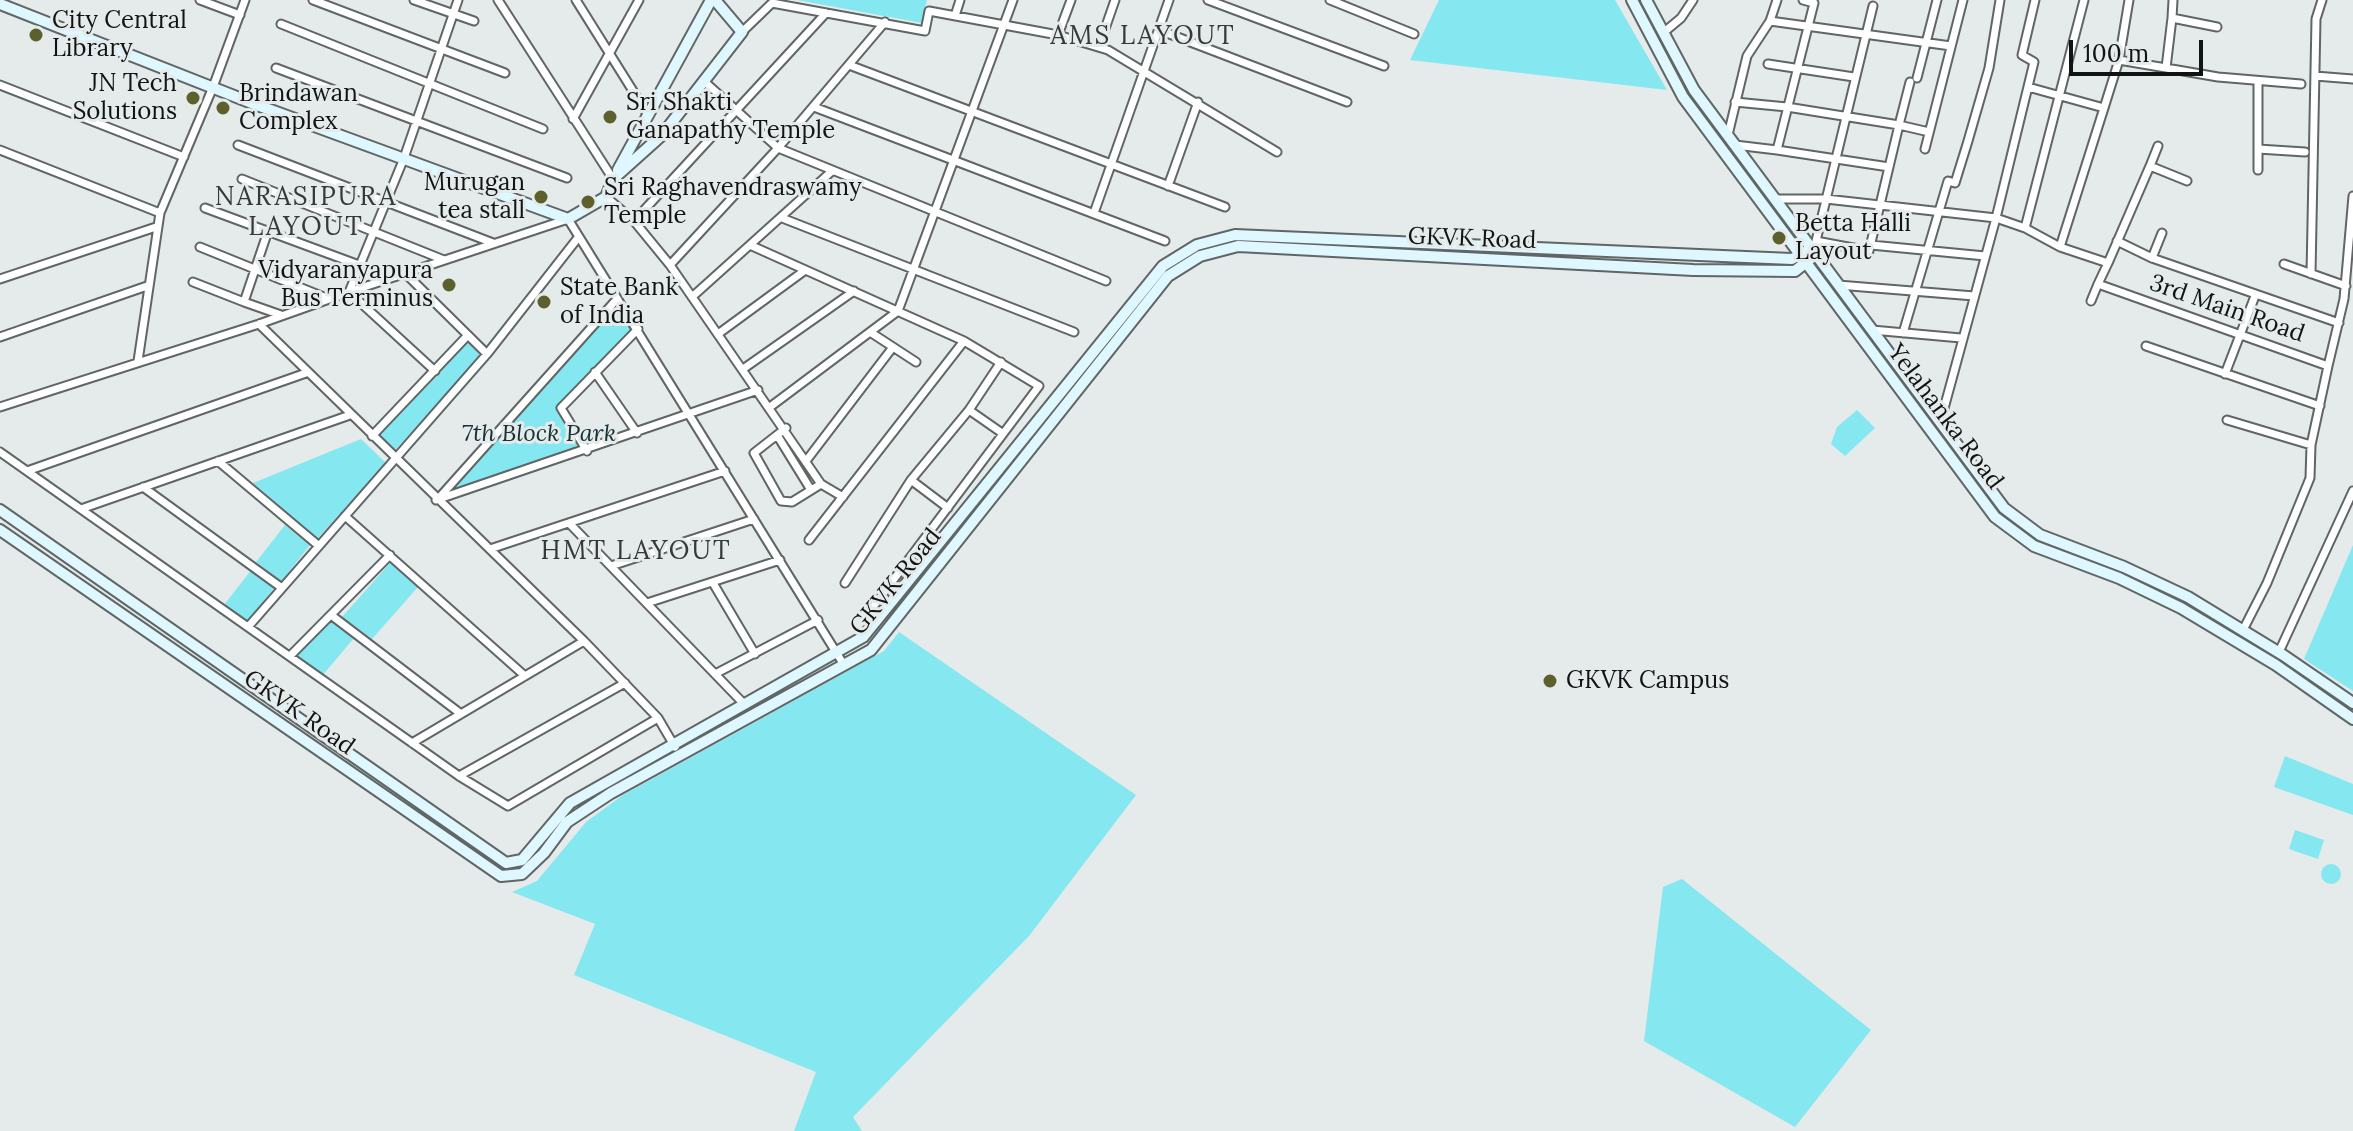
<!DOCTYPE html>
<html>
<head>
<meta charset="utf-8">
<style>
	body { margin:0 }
	#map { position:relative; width:2353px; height:1131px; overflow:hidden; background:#e5eaeb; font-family:Lora,serif }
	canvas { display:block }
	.scale { position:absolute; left:2069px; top:40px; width:134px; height:36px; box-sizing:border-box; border:4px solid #121414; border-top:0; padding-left:10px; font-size:24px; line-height:28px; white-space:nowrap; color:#121414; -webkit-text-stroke:6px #e5eaeb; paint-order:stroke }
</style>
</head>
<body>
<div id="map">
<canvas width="2353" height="1131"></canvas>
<div class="scale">100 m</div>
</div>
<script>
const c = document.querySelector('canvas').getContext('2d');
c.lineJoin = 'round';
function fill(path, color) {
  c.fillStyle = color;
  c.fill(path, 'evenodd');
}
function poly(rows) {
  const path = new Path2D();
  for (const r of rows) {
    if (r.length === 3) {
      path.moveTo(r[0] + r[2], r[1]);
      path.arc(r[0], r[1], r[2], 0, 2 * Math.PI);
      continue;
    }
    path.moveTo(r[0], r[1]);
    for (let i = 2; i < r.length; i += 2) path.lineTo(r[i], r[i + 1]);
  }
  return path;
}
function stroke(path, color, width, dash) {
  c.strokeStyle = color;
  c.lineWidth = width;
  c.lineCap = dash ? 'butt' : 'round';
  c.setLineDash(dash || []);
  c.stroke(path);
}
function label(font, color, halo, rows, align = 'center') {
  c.font = font + ' Lora,serif';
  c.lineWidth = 6;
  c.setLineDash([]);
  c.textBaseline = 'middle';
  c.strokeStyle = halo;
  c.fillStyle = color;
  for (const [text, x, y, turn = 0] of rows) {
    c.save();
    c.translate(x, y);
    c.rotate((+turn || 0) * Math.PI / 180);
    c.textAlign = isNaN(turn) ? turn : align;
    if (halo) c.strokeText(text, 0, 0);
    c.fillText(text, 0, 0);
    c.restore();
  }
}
fill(poly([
	[797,0,927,0,922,23],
	[1439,0,1615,0,1667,90,1410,60],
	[616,303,634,328,558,408,583,450,445,495],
	[467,338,484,355,393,452,376,436],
	[1857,410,1875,428,1845,456,1831,444,1837,427],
	[361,439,386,463,317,539,253,483],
	[285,525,310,545,281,582,256,562],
	[2353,545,2353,691,2304,659],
	[391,562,418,587,372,639,342,617],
	[252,569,274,588,247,623,224,605],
	[329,617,354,638,322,676,297,655],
	[899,632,1136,795,1029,936,853,1117,862,1131,794,1131,816,1072,574,975,595,924,512,892,537,881,586,822,623,795,884,651],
	[2285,756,2353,784,2353,815,2274,787],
	[2295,830,2324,840,2318,859,2289,849],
	[2331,874,10],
	[1682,879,1871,1030,1795,1127,1644,1041,1663,887]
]), '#85e7f0');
const street = poly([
	[200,0,240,15],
	[313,0,505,73],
	[414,0,474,21],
	[498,0,613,179],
	[576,0,648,115],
	[1208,0,1384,66],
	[1330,0,1414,34],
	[2035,0,2022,55,2034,62,1996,218,2025,228,2084,0],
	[2129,0,2119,60,2166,68],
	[2173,0,2172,18,2217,27],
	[955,16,960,0],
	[2172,18,2166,68,2218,77,2301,84],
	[1770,21,1951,46],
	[281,24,543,129],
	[1159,30,1347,102],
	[742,32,772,3,925,31,929,11,1058,35,1108,50,1277,152],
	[1663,33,1681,18,1693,0],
	[1058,35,1071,0],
	[1099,46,1115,0],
	[1768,64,1854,77],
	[849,65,1225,207],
	[276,68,567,178],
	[2315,76,2353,79],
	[1917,78,1937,0],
	[705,82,778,148,1106,281],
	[2258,82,2258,170],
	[0,85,184,157],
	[2028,87,2104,108,2060,247,2108,263,2098,284,2328,366,2311,445,2310,478,2267,583,2243,630],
	[1735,102,1787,107,1899,125,1910,82],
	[814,107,1165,241],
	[2104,108,2119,60],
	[573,119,639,0],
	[1728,135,1747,56,1770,21,1777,0],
	[238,145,493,243],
	[1735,145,1777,150,1814,3,1803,0],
	[1925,149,1963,0],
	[2258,149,2305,152],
	[0,150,160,213],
	[1777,150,1889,167,1869,251,1816,241],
	[2150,166,2158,146],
	[1889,167,1899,125,1929,132],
	[242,179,444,260],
	[1168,186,1198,102],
	[606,197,634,221,670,265,821,484,843,497],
	[1774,199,1826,199,1996,218,1940,423],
	[205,208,359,265],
	[1094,213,1169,0],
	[782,218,1074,332],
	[634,221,826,13],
	[2025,228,2060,247],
	[268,231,244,302,281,315],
	[2162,233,2152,258,2339,323],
	[2117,241,2152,258],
	[1815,245,1873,6],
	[1871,245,1985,256],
	[752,246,964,341,1039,386,873,607],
	[200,247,329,299],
	[2108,263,2150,166,2187,181],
	[2284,264,2346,286],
	[670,265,778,148,885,22],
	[405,273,487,354],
	[2311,274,2316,19,2322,0],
	[0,279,156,227],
	[193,282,244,302],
	[1838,285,1974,296],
	[692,297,832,171],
	[2091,301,2098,284],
	[259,324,584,641,658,718,675,747],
	[1872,330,1961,338],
	[870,332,916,362],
	[1903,333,1948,181,1955,183,1968,141,1989,68,2000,0],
	[718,334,804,271],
	[0,337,147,286],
	[2146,346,2320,406],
	[138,361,160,213,213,87,245,0],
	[2328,366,2344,299,2353,196],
	[743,369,854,291],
	[435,371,349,292,568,219,844,665],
	[595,372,637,433],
	[2225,374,2255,296],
	[0,407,259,324,349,292,404,158,458,0],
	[770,407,898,311,1013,0],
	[969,410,1002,433],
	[2227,420,2311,445],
	[786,428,754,453,781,501,792,502,821,484],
	[777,435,811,490],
	[372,436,468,335],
	[587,451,561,408,638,329],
	[0,452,459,776,508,806,658,718],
	[218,461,319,546],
	[806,461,893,347],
	[27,471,306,373],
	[911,480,948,508],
	[143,487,282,588],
	[438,499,617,299],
	[436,500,758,390],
	[81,509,350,415],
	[345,516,525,676],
	[569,523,744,704],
	[809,540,964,341],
	[490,549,725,471],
	[611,566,754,519],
	[713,583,755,654],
	[845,583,911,480,969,410,1001,362],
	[647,603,780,560],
	[331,615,461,714],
	[248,627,487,354,577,239],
	[2279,652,2353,491],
	[290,656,390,555],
	[715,674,818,620],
	[412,743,584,641],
	[459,776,625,683]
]);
const secondary = poly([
	[1632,0,1683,97,1995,517,2034,546,2119,578,2181,608,2276,665,2353,719],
	[1646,0,1694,90,2004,508,2040,535,2124,567,2188,597,2283,655,2353,703],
	[0,4,257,105,568,219,606,197,613,179,662,135,742,32,715,0],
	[618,170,711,0],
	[0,510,506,863,522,860,570,803,863,637,1163,266,1197,245,1235,235,1792,259,1810,249],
	[0,530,501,876,522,874,544,853,567,822,611,793,871,650,1168,276,1200,256,1238,246,1693,270,1795,271,1815,255]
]);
stroke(street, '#606565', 11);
stroke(secondary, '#606565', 14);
stroke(street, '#fff', 7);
stroke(secondary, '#dff7ff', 10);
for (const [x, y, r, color] of [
	[36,35,8,"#5d602d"],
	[193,98,8,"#5d602d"],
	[223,108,8,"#5d602d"],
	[610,117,8,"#5d602d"],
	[541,197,8,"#5d602d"],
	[588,202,8,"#5d602d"],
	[1779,238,8,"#5d602d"],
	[449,285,8,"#5d602d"],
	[544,302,8,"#5d602d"],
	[1550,681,8,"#5d602d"]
]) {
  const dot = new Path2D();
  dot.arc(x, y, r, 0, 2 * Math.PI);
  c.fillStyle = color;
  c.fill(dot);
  stroke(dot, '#e5eaeb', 3);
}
label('24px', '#121414', '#e5eaeb', [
	["City Central",52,21],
	["Library",52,49],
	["JN Tech",177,84,"right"],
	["Solutions",177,112,"right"],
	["Brindawan",239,94],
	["Complex",239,122],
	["Sri Shakti",626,103],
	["Ganapathy Temple",626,131],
	["Murugan",525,183,"right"],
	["tea stall",525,211,"right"],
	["Sri Raghavendraswamy",604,188],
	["Temple",604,216],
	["Betta Halli",1795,224],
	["Layout",1795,252],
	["Vidyaranyapura",433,271,"right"],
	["Bus Terminus",433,299,"right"],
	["State Bank",560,288],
	["of India",560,316],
	["GKVK Campus",1566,681]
], 'left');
label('24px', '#121414', '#e5eaeb', [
	["GKVK Road",1472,239,2],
	["3rd Main Road",2227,309,19],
	["Yelahanka Road",1945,417,53],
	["GKVK Road",896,582,-51],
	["GKVK Road",299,713,35]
]);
label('italic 24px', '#183234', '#e5eaeb', [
	["7th Block Park",539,434]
]);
c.letterSpacing = '2px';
label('26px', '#353939', '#e5eaeb', [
	["AMS LAYOUT",1143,37],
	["NARASIPURA",306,198],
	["LAYOUT",306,228],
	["HMT LAYOUT",636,552]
]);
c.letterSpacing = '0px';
</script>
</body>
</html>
